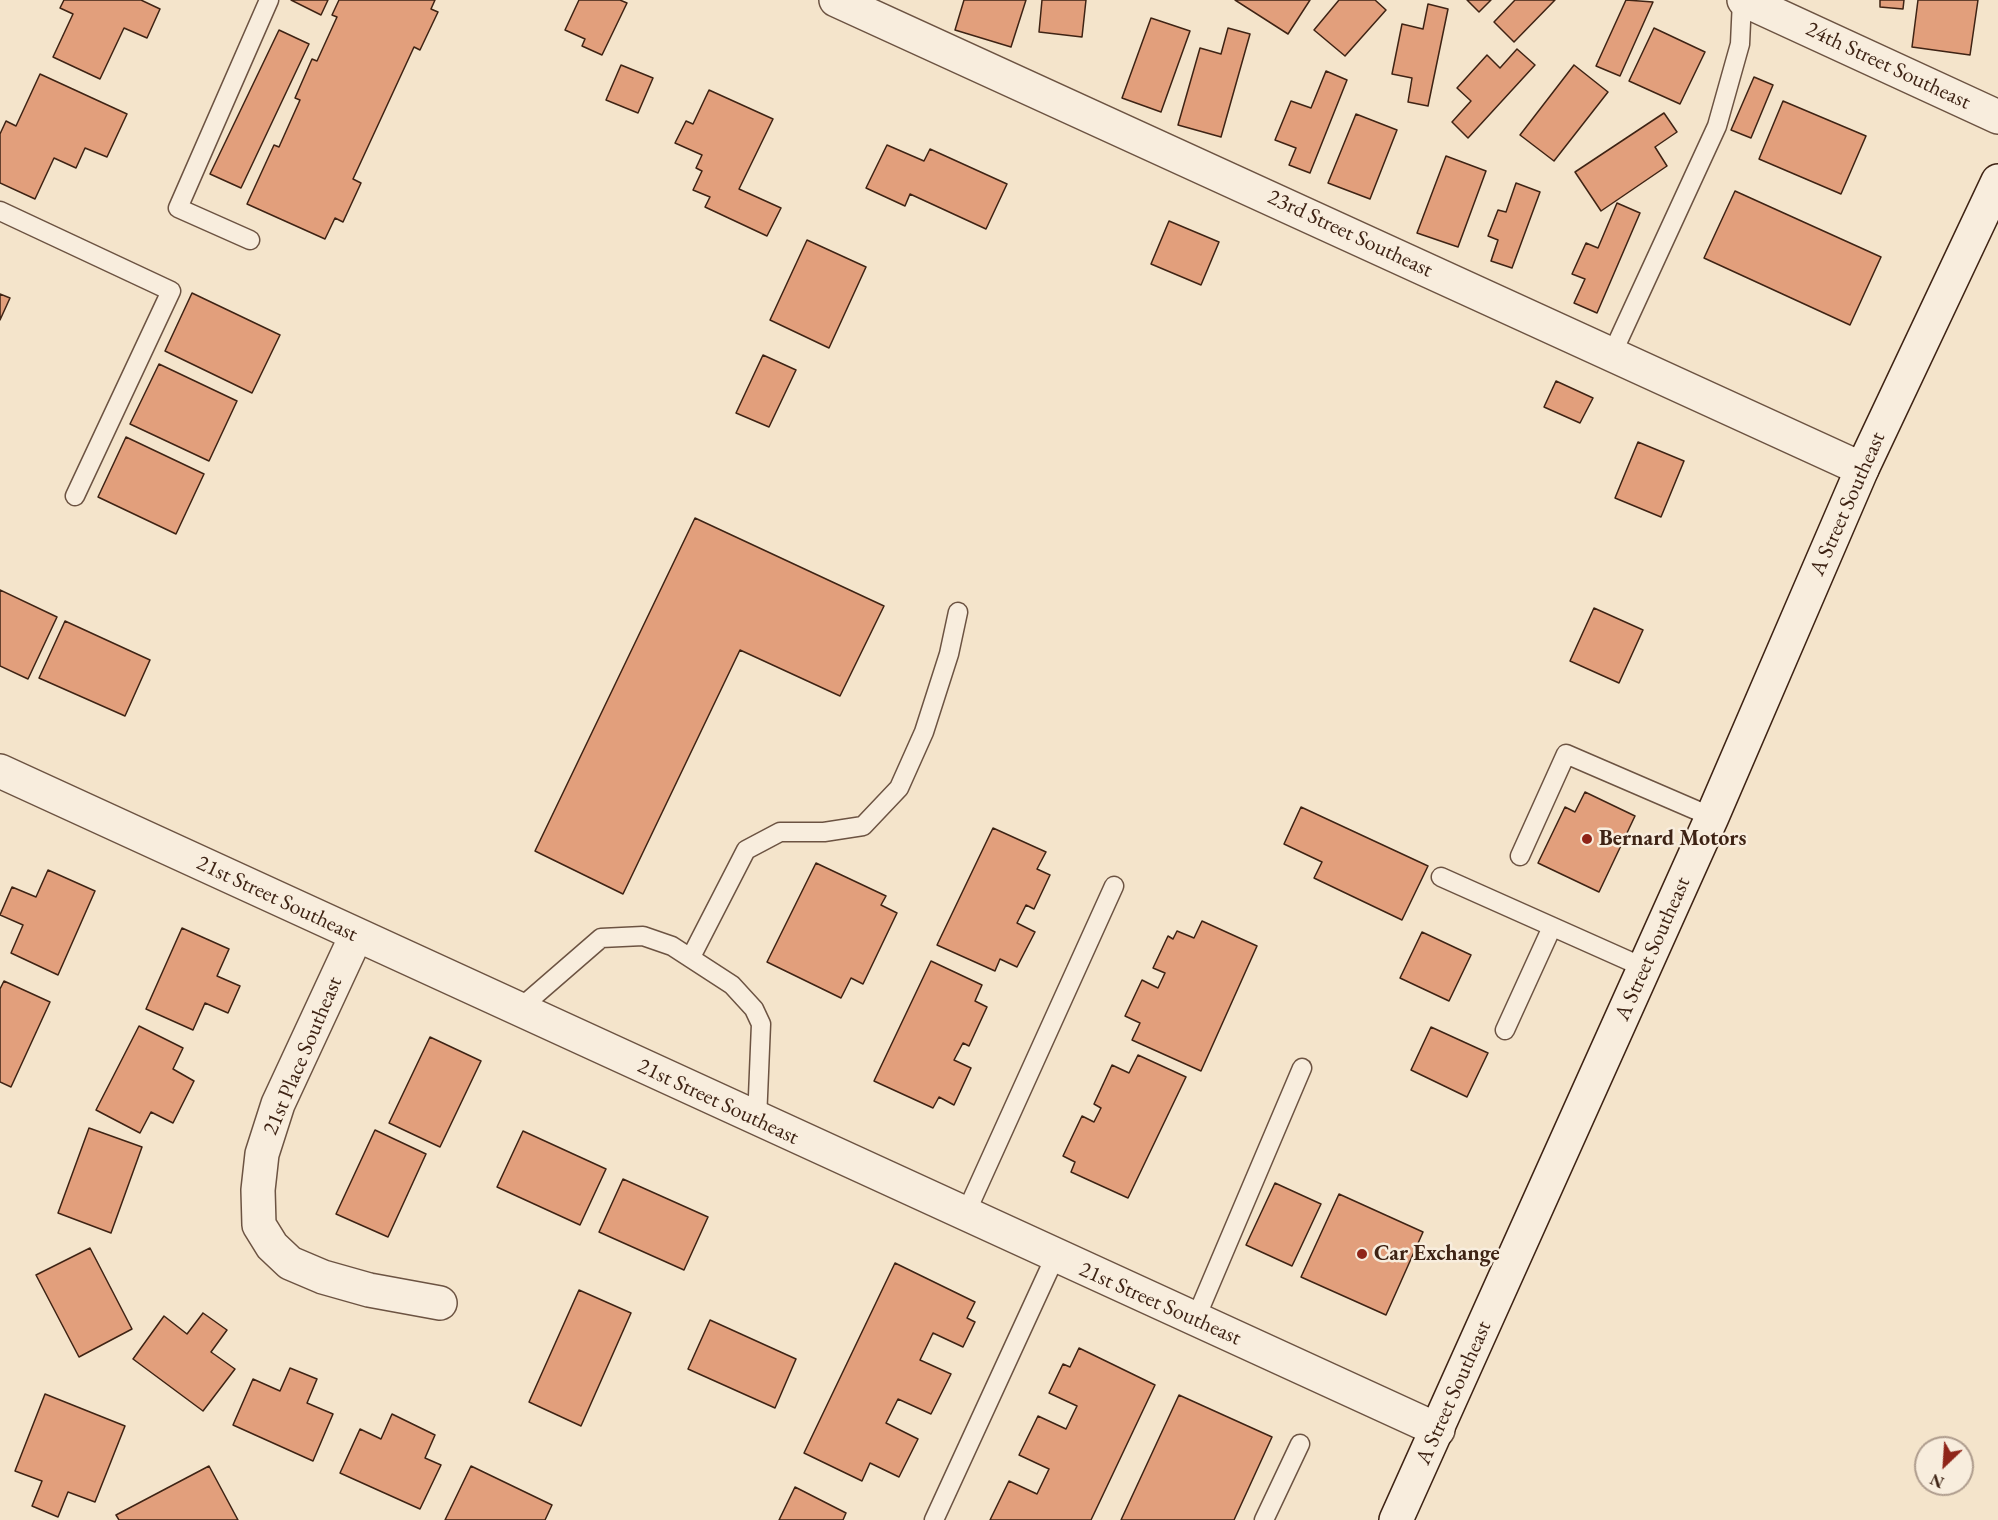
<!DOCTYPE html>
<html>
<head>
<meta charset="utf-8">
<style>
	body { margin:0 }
	#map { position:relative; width:1998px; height:1520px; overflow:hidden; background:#f4e4cb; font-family:"EB Garamond",serif }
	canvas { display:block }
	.north { position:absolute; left:1914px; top:1436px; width:60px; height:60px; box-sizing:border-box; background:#f8eddd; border:2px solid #ae9c8d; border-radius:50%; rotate:205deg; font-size:16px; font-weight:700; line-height:24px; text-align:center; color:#3e2314 }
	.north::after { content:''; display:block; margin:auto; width:21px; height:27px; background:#8f2418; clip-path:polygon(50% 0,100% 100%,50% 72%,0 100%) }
</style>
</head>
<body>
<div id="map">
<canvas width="1998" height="1520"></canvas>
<div class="north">N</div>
</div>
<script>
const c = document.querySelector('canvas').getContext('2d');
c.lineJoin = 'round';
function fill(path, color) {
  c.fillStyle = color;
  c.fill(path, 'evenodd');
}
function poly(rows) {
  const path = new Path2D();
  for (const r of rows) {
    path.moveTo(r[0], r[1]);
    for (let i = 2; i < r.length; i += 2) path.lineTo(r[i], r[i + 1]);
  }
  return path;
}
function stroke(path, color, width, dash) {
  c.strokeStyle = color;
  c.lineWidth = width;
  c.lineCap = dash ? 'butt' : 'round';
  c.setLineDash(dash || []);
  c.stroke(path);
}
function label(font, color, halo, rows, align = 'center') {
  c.font = font + ' "EB Garamond",serif';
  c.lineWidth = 5;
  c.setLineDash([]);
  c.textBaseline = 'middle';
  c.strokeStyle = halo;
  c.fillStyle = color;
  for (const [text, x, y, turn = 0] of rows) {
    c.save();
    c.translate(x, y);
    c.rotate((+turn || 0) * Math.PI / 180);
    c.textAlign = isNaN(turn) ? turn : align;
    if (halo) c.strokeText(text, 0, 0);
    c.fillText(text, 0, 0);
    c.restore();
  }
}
const building = poly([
	[64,0,141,0,160,9,147,38,124,28,100,79,53,57,73,14,60,8,64,0],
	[291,0,328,0,321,15,291,0],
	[339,0,435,0,431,9,438,12,420,50,414,47,353,179,361,183,343,222,335,218,325,239,247,204,274,145,279,147,300,100,295,98,312,59,317,61,337,17,332,15,339,0],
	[579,0,620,0,627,3,602,55,582,46,585,39,565,30,579,0],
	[964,0,1026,0,1011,47,955,30,964,0],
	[1042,0,1086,0,1082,37,1039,32,1042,0],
	[1235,0,1310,0,1288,34,1235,0],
	[1339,0,1375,0,1386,10,1345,56,1314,30,1339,0],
	[1467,0,1491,0,1479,12,1467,0],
	[1515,0,1555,0,1514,42,1494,22,1515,0],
	[1626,0,1653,2,1620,76,1596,66,1626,0],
	[1880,0,1904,0,1903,9,1880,7,1880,0],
	[1918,0,1978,0,1970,55,1912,47,1918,0],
	[1428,4,1448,9,1428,106,1408,102,1412,78,1392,74,1402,24,1423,29,1428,4],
	[1151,18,1190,31,1161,112,1122,98,1151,18],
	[1228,28,1250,34,1221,137,1178,125,1200,48,1221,54,1228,28],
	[1654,28,1705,52,1680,104,1629,81,1654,28],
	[279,30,309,44,241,188,210,174,279,30],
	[1517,49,1535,65,1468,138,1452,122,1471,101,1457,88,1487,55,1500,68,1517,49],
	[621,65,653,78,638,113,606,100,621,65],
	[1574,65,1608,92,1554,161,1520,135,1574,65],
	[1326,71,1347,80,1310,173,1289,165,1296,148,1275,140,1291,101,1311,108,1326,71],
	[40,74,127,114,107,157,85,148,76,168,54,158,35,199,0,183,0,134,6,121,16,126,40,74],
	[1754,77,1773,85,1751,138,1731,130,1754,77],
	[709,90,773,119,739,189,781,208,767,236,705,207,710,197,693,190,702,171,696,168,702,155,675,143,686,121,693,124,709,90],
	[1783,101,1866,136,1841,194,1759,159,1783,101],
	[1664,113,1677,132,1655,147,1667,166,1601,211,1575,172,1664,113],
	[1356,114,1397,130,1370,199,1328,183,1356,114],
	[887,145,924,161,930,149,1007,184,986,229,910,194,905,206,866,188,887,145],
	[1446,156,1486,171,1458,247,1417,233,1446,156],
	[1516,183,1540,192,1512,268,1491,261,1498,240,1488,236,1498,210,1506,212,1516,183],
	[1735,191,1881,257,1850,325,1704,258,1735,191],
	[1617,203,1640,213,1597,313,1574,303,1585,279,1572,274,1586,243,1598,248,1617,203],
	[1169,221,1219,242,1201,285,1151,264,1169,221],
	[807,240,866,267,829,348,770,320,807,240],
	[192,293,280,335,252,393,165,351,192,293],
	[0,294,10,298,0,320,0,294],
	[763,355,796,370,769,427,736,413,763,355],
	[159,364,237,401,209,461,130,424,159,364],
	[1556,381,1593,398,1580,423,1544,407,1556,381],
	[126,437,204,474,176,534,98,497,126,437],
	[1638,442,1684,461,1661,517,1615,498,1638,442],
	[695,518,884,606,840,696,740,650,623,894,535,851,695,518],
	[0,590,57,617,28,679,0,666,0,590],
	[1594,608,1643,630,1619,683,1570,661,1594,608],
	[65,621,150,660,125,716,39,678,65,621],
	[1585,792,1635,816,1599,892,1538,863,1565,807,1575,812,1585,792],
	[1301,807,1428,866,1402,920,1314,878,1322,862,1284,844,1301,807],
	[993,828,1046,852,1037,869,1050,875,1034,909,1026,905,1017,923,1035,932,1017,967,1000,959,995,971,937,945,993,828],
	[816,863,886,896,881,905,897,913,863,984,851,978,841,998,767,962,816,863],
	[48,870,95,891,58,975,11,953,23,925,0,915,12,887,36,897,48,870],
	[1202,921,1257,946,1201,1071,1132,1040,1140,1023,1125,1016,1142,980,1158,988,1165,973,1153,968,1168,936,1173,939,1177,931,1194,938,1202,921],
	[182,928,229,949,217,976,240,986,228,1013,205,1003,193,1030,146,1009,182,928],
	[1422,932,1471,955,1449,1001,1400,978,1422,932],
	[931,961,982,985,975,1001,987,1007,969,1046,963,1043,954,1060,971,1068,954,1105,939,1097,933,1108,874,1081,931,961],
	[4,981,50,1002,11,1087,0,1082,0,989,4,981],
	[139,1026,183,1048,173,1069,194,1081,173,1123,151,1112,140,1133,96,1110,139,1026],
	[1431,1027,1488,1053,1467,1097,1411,1070,1431,1027],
	[430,1037,481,1061,440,1147,389,1123,430,1037],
	[1138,1055,1186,1077,1128,1198,1071,1172,1075,1162,1063,1156,1082,1116,1094,1122,1101,1108,1094,1104,1112,1065,1129,1073,1138,1055],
	[89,1128,142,1147,111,1233,58,1213,89,1128],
	[375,1130,426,1154,388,1237,336,1214,375,1130],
	[523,1131,606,1169,580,1225,497,1187,523,1131],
	[623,1179,708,1217,684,1270,599,1232,623,1179],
	[1275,1183,1321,1204,1292,1266,1246,1245,1275,1183],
	[1339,1194,1423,1232,1386,1315,1301,1277,1339,1194],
	[90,1248,132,1329,79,1357,36,1275,90,1248],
	[895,1263,975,1302,967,1318,975,1322,963,1347,933,1333,920,1360,951,1374,931,1414,898,1399,886,1423,918,1439,899,1477,870,1463,862,1481,804,1453,895,1263],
	[579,1290,631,1313,581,1426,529,1402,579,1290],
	[203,1313,227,1330,211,1352,235,1369,203,1411,133,1359,164,1316,187,1334,203,1313],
	[710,1320,796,1359,775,1408,688,1369,710,1320],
	[1079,1348,1155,1385,1091,1520,990,1520,1009,1481,1037,1494,1049,1469,1019,1455,1038,1416,1066,1429,1077,1406,1049,1393,1063,1364,1070,1367,1079,1348],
	[290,1368,317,1379,307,1403,333,1414,313,1461,233,1425,253,1379,280,1391,290,1368],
	[45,1394,125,1426,95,1502,68,1492,58,1517,32,1506,42,1481,15,1471,45,1394],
	[1179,1395,1272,1437,1234,1520,1121,1520,1179,1395],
	[392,1414,435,1435,425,1458,441,1465,420,1509,340,1473,360,1429,381,1439,392,1414],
	[209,1466,238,1520,119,1520,116,1515,209,1466],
	[471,1466,552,1505,545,1520,445,1520,471,1466],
	[795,1487,846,1513,843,1520,779,1520,795,1487]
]);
fill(building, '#e29f7c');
stroke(building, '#3e2314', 1.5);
const service = poly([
	[0,211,171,291,75,496],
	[250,240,178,208,269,0],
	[1612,354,1717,126,1740,44,1742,0],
	[1520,856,1566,754,1712,817],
	[1441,877,1645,968],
	[691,957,746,850,780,832,824,832,863,826,899,788,924,732,949,654,958,612],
	[518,1010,601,938,643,936,672,946,732,985,754,1009,761,1024,757,1120],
	[1505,1030,1552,927],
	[965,1215,1114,886],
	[1195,1320,1302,1068],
	[934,1520,1055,1257],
	[1264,1520,1300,1444]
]);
const minor = poly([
	[836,0,1862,469],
	[1744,0,1998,117],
	[356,936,278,1104,262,1154,258,1190,259,1225,272,1246,290,1263,323,1277,369,1290,440,1303]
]);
const tertiary = poly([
	[0,771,1438,1430]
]);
const secondary = poly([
	[1396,1520,1712,817,1862,469,1998,181]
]);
stroke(service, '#6c5342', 21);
stroke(minor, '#6c5342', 36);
stroke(tertiary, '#6c5342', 36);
stroke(secondary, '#3e2314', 36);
stroke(service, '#f8eddd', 18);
stroke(minor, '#f8eddd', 33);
stroke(tertiary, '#f8eddd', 33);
stroke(secondary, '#f8eddd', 33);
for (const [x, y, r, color] of [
	[1587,839,6,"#8f2418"],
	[1362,1254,6,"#8f2418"]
]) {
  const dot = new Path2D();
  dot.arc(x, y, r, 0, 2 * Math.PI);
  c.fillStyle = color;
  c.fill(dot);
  stroke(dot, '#f8eddd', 2);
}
label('22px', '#3e2314', '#f8eddd', [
	["24th Street Southeast",1888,66,25],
	["23rd Street Southeast",1350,234,25],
	["A Street Southeast",1848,504,-66],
	["21st Street Southeast",277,899,25],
	["A Street Southeast",1653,949,-66],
	["21st Place Southeast",303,1056,-67],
	["21st Street Southeast",718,1102,25],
	["21st Street Southeast",1160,1304,24],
	["A Street Southeast",1454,1393,-66]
]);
label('bold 22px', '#3e2314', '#f8eddd', [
	["Bernard Motors",1599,839],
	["Car Exchange",1374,1254]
], 'left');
</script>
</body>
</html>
